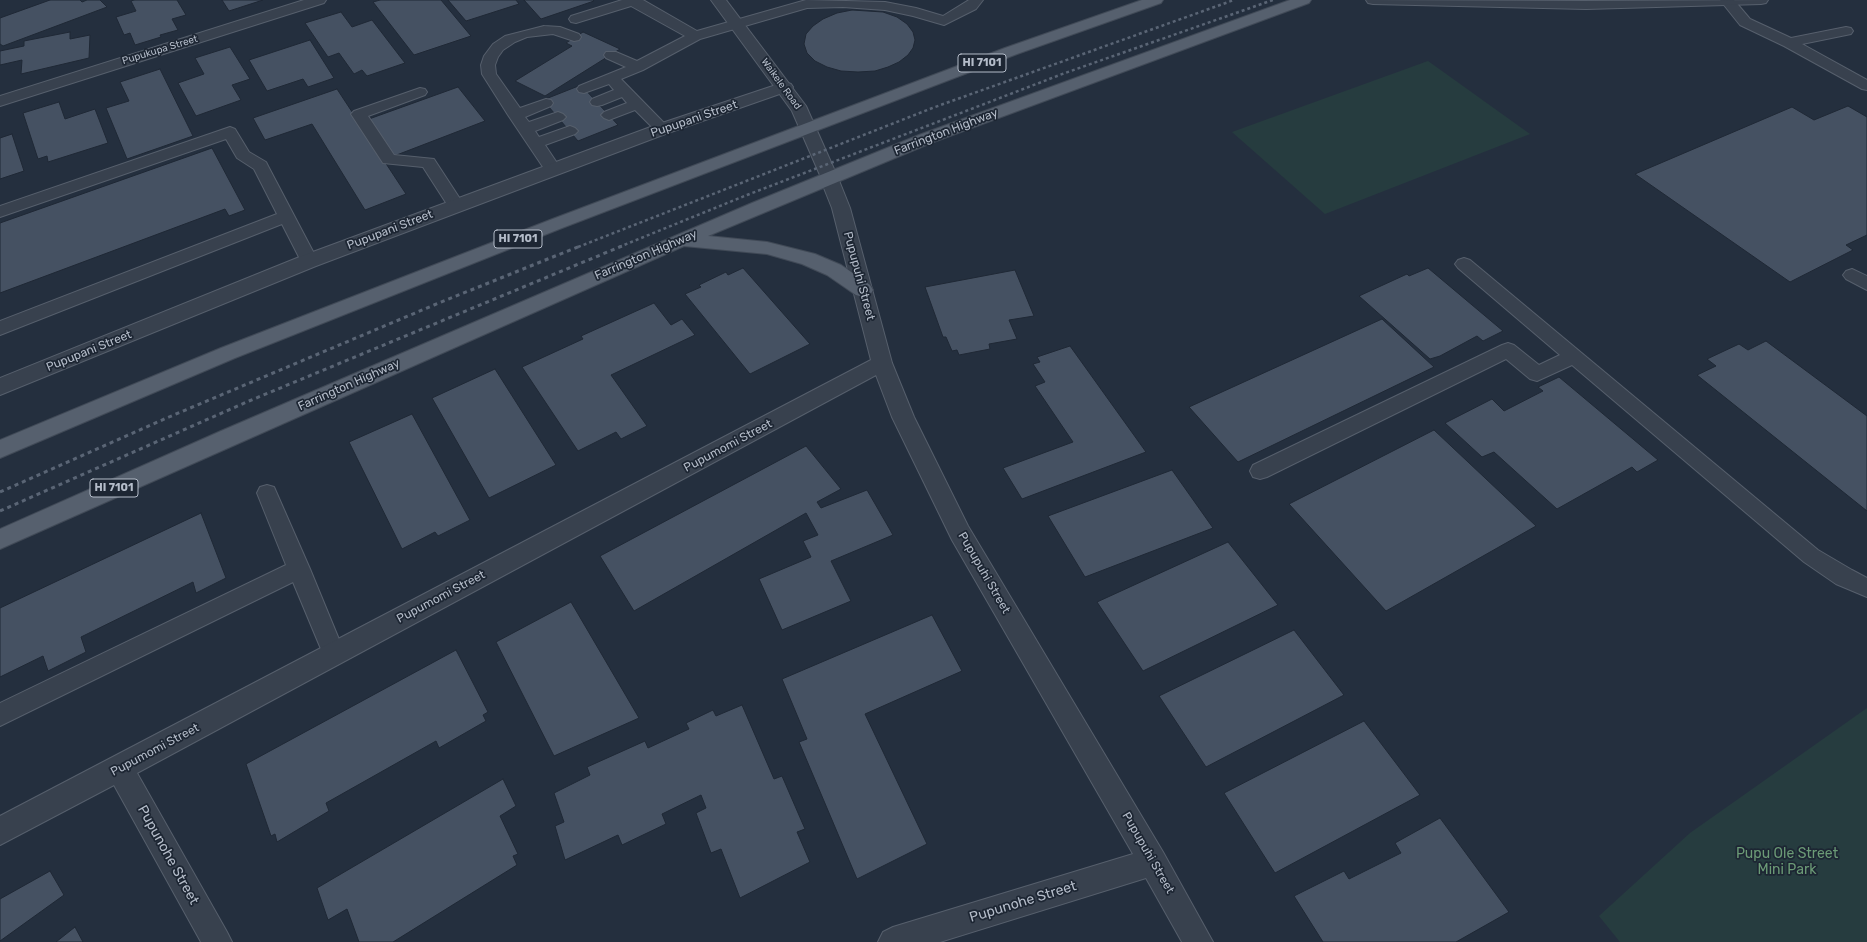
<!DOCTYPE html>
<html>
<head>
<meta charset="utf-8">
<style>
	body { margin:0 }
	canvas { display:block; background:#242f3e }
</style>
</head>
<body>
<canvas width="1867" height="942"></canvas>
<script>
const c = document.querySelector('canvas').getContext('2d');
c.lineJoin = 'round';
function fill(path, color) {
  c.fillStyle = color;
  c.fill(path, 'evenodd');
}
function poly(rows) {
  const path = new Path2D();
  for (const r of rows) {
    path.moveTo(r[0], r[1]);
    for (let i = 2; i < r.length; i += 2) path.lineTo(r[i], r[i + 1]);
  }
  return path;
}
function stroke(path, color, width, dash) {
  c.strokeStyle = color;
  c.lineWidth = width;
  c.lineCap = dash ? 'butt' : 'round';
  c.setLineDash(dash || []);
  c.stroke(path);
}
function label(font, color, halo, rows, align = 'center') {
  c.font = font + ' Rubik,sans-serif';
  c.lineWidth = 3.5;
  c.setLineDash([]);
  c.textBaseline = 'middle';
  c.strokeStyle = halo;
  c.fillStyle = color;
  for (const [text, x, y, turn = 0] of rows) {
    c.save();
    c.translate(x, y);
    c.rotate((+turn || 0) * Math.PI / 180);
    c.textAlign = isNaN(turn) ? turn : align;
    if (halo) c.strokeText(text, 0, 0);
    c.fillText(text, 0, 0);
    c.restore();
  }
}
fill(poly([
	[1428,61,1530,134,1325,214,1232,132],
	[1867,708,1867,942,1620,942,1599,916,1690,833]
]), '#263c3f');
const building = poly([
	[50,0,80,0,82,2,87,0,100,0,107,7,3,46,0,44,0,18,50,0],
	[134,0,177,0,186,15,172,19,178,30,160,35,161,37,135,45,130,33,124,35,116,17,136,11,131,1,134,0],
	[222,0,263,0,229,11,222,0],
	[380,0,441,0,471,36,414,55,373,2,380,0],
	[448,0,516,0,519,4,466,21,448,0],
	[524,0,593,0,594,1,541,19,524,0],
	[852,10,883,12,897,17,907,24,913,32,915,40,913,48,908,55,899,62,888,67,875,71,858,72,841,71,827,67,815,61,807,53,804,44,806,34,813,26,823,19,837,13,852,10],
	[341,12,352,27,372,20,405,63,367,76,362,70,354,74,339,53,328,57,305,23,341,12],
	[70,32,70,39,90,35,89,58,21,74,22,60,0,65,0,51,24,46,24,41,70,32],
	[583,32,620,49,545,96,515,81,572,46,566,43,583,32],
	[310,40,334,78,308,87,303,79,267,91,249,60,310,40],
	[230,47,250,79,232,85,241,100,196,116,178,83,204,74,195,58,230,47],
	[160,69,193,136,127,159,106,108,129,101,120,82,160,69],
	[581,85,618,125,578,141,543,100,581,85],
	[458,87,485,121,394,156,369,119,458,87],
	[337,89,406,194,365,210,312,124,265,140,253,118,337,89],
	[59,102,65,119,95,109,108,143,48,162,47,156,38,159,23,113,59,102],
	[1848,106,1867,117,1867,235,1846,245,1853,250,1790,282,1635,174,1792,107,1814,120,1848,106],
	[12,134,24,171,0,179,0,138,12,134],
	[212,148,245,210,229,216,225,209,0,293,0,223,212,148],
	[743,268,810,344,750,374,685,294,701,287,699,285,726,272,728,275,743,268],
	[1428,268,1503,331,1483,341,1477,336,1440,356,1430,359,1359,296,1407,274,1409,276,1428,268],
	[1015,270,1034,316,1009,320,1017,339,989,344,990,349,959,355,957,350,952,351,946,337,943,337,925,287,1015,270],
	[654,303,671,325,682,319,695,335,611,375,647,426,621,439,616,432,578,451,522,367,583,339,581,336,654,303],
	[1382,319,1434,367,1238,462,1189,407,1382,319],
	[1766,341,1867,416,1867,511,1697,375,1716,366,1707,359,1739,344,1748,350,1766,341],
	[1070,346,1146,452,1022,499,1003,468,1073,442,1035,386,1045,382,1033,364,1040,362,1037,357,1070,346],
	[495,369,556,465,489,498,432,398,495,369],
	[1559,377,1658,460,1637,472,1632,467,1557,509,1494,452,1482,457,1445,423,1492,399,1504,411,1543,391,1538,387,1559,377],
	[412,414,470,520,438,536,435,532,402,549,349,442,412,414],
	[1434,430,1536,526,1386,611,1289,504,1434,430],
	[806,446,841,489,817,502,821,508,867,490,893,535,831,561,851,601,782,630,759,579,811,557,803,541,818,535,806,513,634,611,600,556,806,446],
	[1172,470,1213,528,1085,577,1048,516,1172,470],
	[201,513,226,578,196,593,193,582,81,637,86,652,48,671,43,656,0,677,0,608,201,513],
	[1228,542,1278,605,1143,671,1097,602,1228,542],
	[571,602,639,718,554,756,496,642,571,602],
	[932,615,962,671,865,714,927,844,857,879,799,742,807,739,782,679,932,615],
	[1294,630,1344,695,1206,767,1159,696,1294,630],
	[456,650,488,712,483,715,486,721,439,748,436,741,326,803,329,811,277,842,275,834,271,836,246,764,456,650],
	[742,705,774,779,782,776,805,829,797,832,810,862,740,898,721,849,711,853,696,813,706,808,701,795,662,814,666,824,622,845,618,835,565,860,555,826,564,822,554,793,590,775,587,767,645,741,648,748,689,729,686,723,713,710,716,716,742,705],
	[1364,721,1420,795,1275,873,1224,793,1364,721],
	[503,779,516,806,500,816,518,854,513,856,517,865,393,942,359,942,347,909,328,920,317,888,503,779],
	[1440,818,1509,912,1456,942,1323,942,1294,896,1344,871,1349,879,1401,853,1395,843,1440,818],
	[50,871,64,895,0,941,0,899,50,871],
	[75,927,83,942,56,942,75,927]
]);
fill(building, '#455162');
stroke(building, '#1f2835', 1);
const service = poly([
	[622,0,643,0,697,31,806,0,885,2,916,8,943,16,969,0,983,0,976,9,944,25,913,16,885,10,843,7,807,8,700,39,643,70,621,79,667,126,670,129,667,132,662,134,657,132,635,110,614,118,609,120,604,118,601,115,604,112,627,103,622,97,602,105,597,106,592,105,590,102,592,99,614,90,609,84,584,93,579,92,577,89,579,86,626,67,606,58,604,55,606,52,616,52,637,61,685,36,631,6,576,23,571,22,569,19,571,16,622,0],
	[1720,0,1734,0,1750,19,1791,38,1846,27,1851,28,1853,31,1851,34,1802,44,1867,80,1867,90,1862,89,1784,46,1740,25,1720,0],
	[544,26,560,27,579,34,581,37,579,40,574,41,553,34,527,37,515,42,503,50,498,57,495,65,496,74,520,108,546,99,551,100,553,103,551,106,525,117,529,122,558,112,563,114,566,117,563,120,535,131,539,137,570,126,575,128,578,131,575,134,545,145,561,169,559,173,553,174,547,173,508,115,482,74,481,65,484,56,493,44,505,36,544,26],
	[420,88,425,89,427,92,425,95,368,116,394,155,434,159,464,205,462,209,456,210,450,209,423,167,383,163,351,114,354,111,420,88],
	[230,127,235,129,249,152,266,162,268,166,318,261,315,265,309,267,303,265,282,224,0,335,0,321,277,214,254,169,237,158,226,139,0,217,0,206,230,127],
	[1464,258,1470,260,1818,550,1852,570,1867,578,1867,597,1836,584,1804,562,1572,365,1537,381,1530,379,1506,359,1267,477,1260,479,1253,477,1250,471,1253,465,1502,345,1508,343,1514,345,1539,365,1560,355,1458,268,1455,264,1458,260,1464,258],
	[1852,269,1867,276,1867,290,1846,279,1843,275,1846,271,1852,269],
	[267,485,274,487,310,569,345,654,342,661,334,664,326,661,293,582,0,726,0,703,286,565,257,493,260,487,267,485]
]);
const minor = poly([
	[304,0,326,0,324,3,0,106,0,96,304,0],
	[1366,0,1586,1,1768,0,1766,3,1761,4,1586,9,1373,4,1368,3,1366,0],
	[785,82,791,84,793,87,791,90,668,133,316,266,0,395,0,378,302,256,656,125,785,82],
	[829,172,835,174,838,178,850,208,892,363,914,417,968,526,1163,852,1213,942,1182,942,1146,878,940,942,878,942,883,932,893,927,1133,854,952,540,892,417,876,375,137,773,227,932,232,942,201,942,114,785,0,845,0,816,871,360,832,208,820,178,823,174,829,172]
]);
const tertiary = poly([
	[711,0,726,0,806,106,838,178,835,182,829,184,823,182,792,111,711,0]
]);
const primary = poly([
	[1142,0,1163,0,1161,3,1017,54,562,228,235,358,0,458,0,440,221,348,550,220,1005,48,1142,0],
	[1290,0,1311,0,1309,3,931,143,708,236,767,242,815,254,841,265,870,285,873,290,870,295,863,297,856,295,827,275,802,264,767,254,684,246,0,549,0,529,221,431,752,203,919,135,1290,0]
]);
stroke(service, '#565f6c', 2);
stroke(minor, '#565f6c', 2);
stroke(tertiary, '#565f6c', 2);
stroke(primary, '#414a57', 2);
fill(service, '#38414e');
fill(minor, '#38414e');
fill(tertiary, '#38414e');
fill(primary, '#56606e');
stroke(poly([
	[578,247,935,107,1234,0],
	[619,247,747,195,1065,73,1273,0]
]), '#5a6575', 2.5, [3, 3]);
stroke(poly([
	[0,492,169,417,434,305,580,246],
	[0,511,249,401,622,246]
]), '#5a6575', 3, [4, 4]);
label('10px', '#b4bcc9', '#1d2633', [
	["Pupukupa Street",160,50,-17],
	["Waikele Road",781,84,54]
]);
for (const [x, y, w] of [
	[982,63,48],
	[518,239,48],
	[114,488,48]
]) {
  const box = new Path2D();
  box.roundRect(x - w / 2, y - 9, w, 18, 3);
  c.fillStyle = '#1d2633';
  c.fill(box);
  stroke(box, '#b4bcc9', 1);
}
label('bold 11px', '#b4bcc9', null, [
	["HI 7101",982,63],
	["HI 7101",518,239],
	["HI 7101",114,488]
]);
label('12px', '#b4bcc9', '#1d2633', [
	["Pupupani Street",694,119,-19],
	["Farrington Highway",946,132,-21],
	["Pupupani Street",390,230,-21],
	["Farrington Highway",646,255,-23],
	["Pupupuhi Street",859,276,75],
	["Pupupani Street",89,351,-22],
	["Farrington Highway",349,385,-24],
	["Pupumomi Street",728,446,-28],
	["Pupupuhi Street",984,573,60],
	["Pupumomi Street",441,597,-28],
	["Pupumomi Street",155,750,-28],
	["Pupupuhi Street",1148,853,60]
]);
label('14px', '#6b9a76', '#1d2633', [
	["Pupu Ole Street",1787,854],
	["Mini Park",1787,870]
]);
label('14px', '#b4bcc9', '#1d2633', [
	["Pupunohe Street",168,855,61],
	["Pupunohe Street",1023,902,-17]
]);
</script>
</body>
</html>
